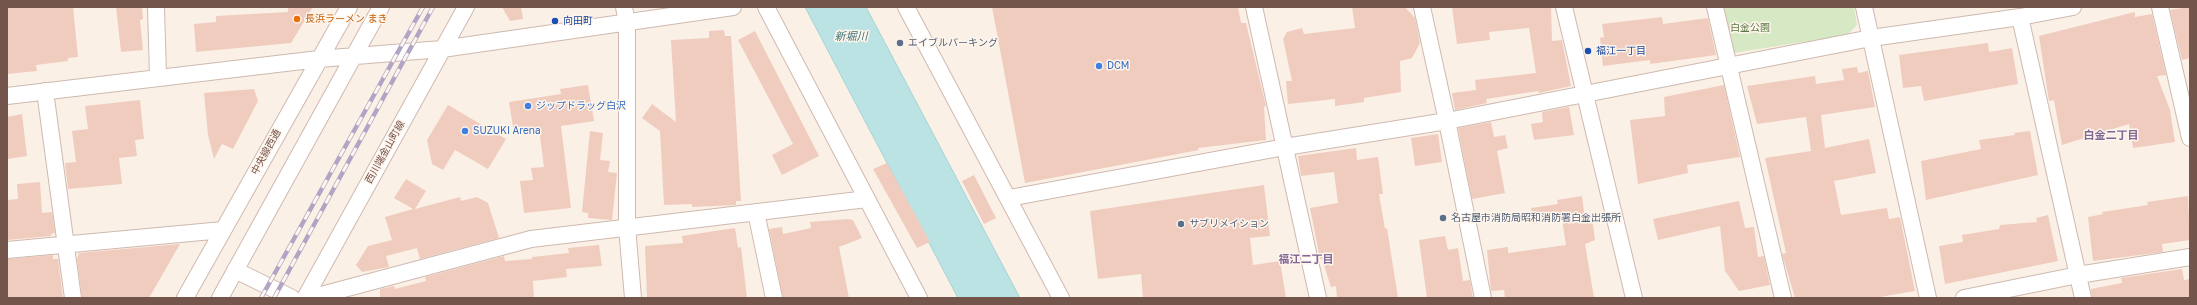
<!DOCTYPE html>
<html>
<head>
<meta charset="utf-8">
<style>
	body { margin:0 }
	#map { position:relative; width:2197px; height:305px; overflow:hidden; background:#fbf0e6; font-family:"Golos Text",sans-serif }
	canvas { display:block }
	.frame { position:absolute; inset:0; border:8px solid #73554c; pointer-events:none }
</style>
</head>
<body>
<div id="map">
<canvas width="2197" height="305"></canvas>
<div class="frame"></div>
</div>
<script>
const c = document.querySelector('canvas').getContext('2d');
c.lineJoin = 'round';
function fill(path, color) {
  c.fillStyle = color;
  c.fill(path, 'evenodd');
}
function poly(rows) {
  const path = new Path2D();
  for (const r of rows) {
    path.moveTo(r[0], r[1]);
    for (let i = 2; i < r.length; i += 2) path.lineTo(r[i], r[i + 1]);
  }
  return path;
}
function stroke(path, color, width, dash) {
  c.strokeStyle = color;
  c.lineWidth = width;
  c.lineCap = dash ? 'butt' : 'round';
  c.setLineDash(dash || []);
  c.stroke(path);
}
function label(font, color, halo, rows, align = 'center') {
  c.font = font + ' "Golos Text","Noto Sans JP",sans-serif';
  c.lineWidth = 3;
  c.setLineDash([]);
  c.textBaseline = 'middle';
  c.strokeStyle = halo;
  c.fillStyle = color;
  for (const [text, x, y, turn = 0] of rows) {
    c.save();
    c.translate(x, y);
    c.rotate((+turn || 0) * Math.PI / 180);
    c.textAlign = isNaN(turn) ? turn : align;
    if (halo) c.strokeText(text, 0, 0);
    c.fillText(text, 0, 0);
    c.restore();
  }
}
fill(poly([
	[1722,7,1854,7,1857,25,1847,35,1733,53]
]), '#d7e8c4');
const water = poly([
	[805,7,866,7,1020,298,958,298,805,7]
]);
fill(water, '#bbe3e4');
stroke(water, '#a1d3d5', 1);
fill(poly([
	[7,7,73,7,78,57,68,58,68,61,36,65,37,71,7,74],
	[116,7,142,7,143,19,140,20,143,50,121,52],
	[313,7,291,43,196,52,194,24,216,22,216,16,288,12,288,8],
	[502,7,521,7,523,19,510,21],
	[992,7,1238,7,1241,23,1246,23,1266,106,1264,107,1266,140,1198,148,1199,150,1025,183],
	[1352,7,1405,7,1415,18,1420,43,1412,58,1400,61,1401,92,1364,98,1364,102,1335,106,1335,99,1288,104,1286,81,1292,81,1283,39,1287,32,1302,28,1304,34,1355,28],
	[1452,7,1551,7,1552,41,1562,40,1571,86,1539,93,1538,91,1486,99,1487,103,1455,110,1452,93,1476,90,1475,80,1536,73,1529,28,1489,32,1490,40,1457,44],
	[2190,7,2190,58,2182,60,2170,10],
	[2135,12,2135,17,2152,14,2166,75,2157,76,2170,110,2175,142,2133,148,2129,124,2062,145,2054,100,2049,101,2039,36],
	[1662,17,1663,24,1708,18,1716,55,1650,64,1650,60,1603,66,1600,38,1604,37,1602,24],
	[724,30,725,36,731,36,741,201,736,201,736,205,692,207,692,204,664,205,660,131,642,118,652,104,676,122,671,40,709,38,709,31],
	[755,31,819,156,782,175,772,155,793,144,738,40],
	[1988,43,1989,52,2012,48,2018,84,1924,101,1921,86,1903,88,1899,55],
	[1857,67,1858,73,1868,71,1875,107,1821,115,1825,148,1869,139,1876,173,1834,181,1841,215,1887,208,1889,219,1900,217,1915,291,1874,298,1795,298,1782,254,1786,253,1765,158,1811,151,1806,117,1757,124,1747,86,1815,76,1816,84,1844,80,1842,69],
	[588,85,594,121,561,126,571,208,524,213,520,181,533,180,531,168,544,167,539,129,514,133,509,102,561,94,560,89],
	[1724,85,1740,157,1687,165,1688,173,1638,184,1630,120,1665,116,1664,97],
	[254,89,258,101,233,149,222,144,214,159,208,135,204,93],
	[140,100,144,139,135,140,137,156,119,158,122,184,68,189,65,163,76,162,72,131,88,129,85,106],
	[448,105,506,139,488,169,455,150,443,170,432,164,427,140],
	[1569,107,1574,135,1534,140,1531,124,1543,122,1542,112],
	[22,114,27,156,7,159,7,117],
	[1491,122,1494,137,1505,135,1508,148,1497,151,1505,193,1472,199,1458,128],
	[590,131,603,133,600,160,610,161,608,172,617,173,612,220,588,218,588,213,582,212],
	[2030,131,2038,175,1926,200,1921,161,1981,149,1979,140,2015,135,2014,133],
	[1438,134,1442,162,1415,166,1411,138],
	[1356,148,1357,160,1378,157,1383,194,1379,194,1385,229,1387,228,1398,298,1337,298,1336,286,1331,287,1322,259,1320,259,1310,208,1338,203,1334,172,1301,176,1298,156],
	[887,163,930,242,917,248,873,169],
	[974,175,996,218,984,224,962,181],
	[406,179,426,191,415,209,460,197,461,201,477,197,488,203,499,238,420,259,417,248,386,256,389,267,362,272,356,265,368,246,392,240,385,217,413,209,394,198],
	[40,182,42,213,52,212,55,233,51,234,51,236,7,240,7,200,18,199,17,184],
	[1264,185,1270,236,1250,238,1253,265,1280,261,1286,298,1143,298,1141,274,1098,279,1090,211],
	[1582,196,1585,219,1592,218,1595,240,1585,244,1594,298,1505,298,1504,290,1491,291,1487,250,1508,247,1508,253,1566,245,1562,219,1533,224,1531,208,1558,204,1557,200],
	[2188,196,2190,240,2162,244,2163,252,2093,261,2088,217,2103,214,2102,212,2148,205,2147,202],
	[1739,201,1745,228,1754,227,1758,257,1764,256,1770,285,1739,291,1725,271,1720,226,1658,240,1653,219],
	[2048,215,2058,261,1945,284,1939,246,1963,242,1962,235,1999,229,2000,225,2037,222,2036,218],
	[848,219,853,220,862,238,839,247,849,298,783,298,769,229,782,227,783,234,811,228,810,222],
	[735,228,738,248,741,247,747,298,647,298,645,246,683,243,682,236],
	[1445,236,1448,250,1458,248,1463,281,1470,280,1473,298,1427,298,1419,240],
	[180,244,149,298,82,298,77,259,79,253],
	[599,245,602,266,566,269,567,277,533,281,534,298,380,298,380,289,394,286,395,289,426,281,425,277,504,256,505,261,532,259,532,257,569,253,568,248],
	[53,255,53,259,58,259,63,298,7,298,7,259],
	[2182,269,2184,280,2190,279,2190,298,2092,298,2091,289,2122,283,2121,278]
]), '#f0ccbe');
const minor = poly([
	[156,7,158,76],
	[624,7,627,23,627,227,633,298],
	[766,7,919,298],
	[906,7,1061,298],
	[1254,7,1318,298],
	[1422,7,1447,121,1483,298],
	[1564,7,1634,298],
	[1715,7,1783,298],
	[1864,7,1928,298],
	[2160,7,2190,138],
	[2020,17,2083,298],
	[45,91,73,298],
	[7,96,319,59,442,49,733,7],
	[1009,198,1285,147,1447,121,1871,38,2020,17,2073,7],
	[756,212,774,298],
	[7,250,223,230],
	[235,270,292,298],
	[185,298,349,7],
	[220,298,381,7],
	[305,298,466,7],
	[310,298,531,239,867,199],
	[1964,298,2078,275,2190,257]
]);
stroke(minor, '#cfb9af', 18);
stroke(minor, '#fff', 16);
const rail = poly([
	[261,298,423,7],
	[274,298,433,7]
]);
stroke(rail, '#b2a4c4', 4.5);
stroke(rail, '#fef5ec', 3, [9]);
for (const [x, y, r, color] of [
	[297,19,4,"#e8710a"],
	[555,21,4,"#1a4fb4"],
	[900,43,4,"#5c6f8a"],
	[1588,51,4,"#1a4fb4"],
	[1099,66,4,"#3f7fe0"],
	[528,106,4,"#3f7fe0"],
	[465,131,4,"#3f7fe0"],
	[1443,218,4,"#5c6f8a"],
	[1181,224,4,"#5c6f8a"]
]) {
  const dot = new Path2D();
  dot.arc(x, y, r, 0, 2 * Math.PI);
  c.fillStyle = color;
  c.fill(dot);
  stroke(dot, '#fef5ec', 1.5);
}
label('10px', '#c56008', '#fef5ec', [
	["長浜ラーメン まき",305,19]
], 'left');
label('10px', '#164399', '#fef5ec', [
	["向田町",563,21],
	["福江一丁目",1596,51]
], 'left');
label('10px', '#5a7844', '#fef5ec', [
	["白金公園",1750,28]
]);
label('10px', '#4e5e75', '#fef5ec', [
	["エイブルパーキング",908,43],
	["名古屋市消防局昭和消防署白金出張所",1451,218],
	["サブリメイション",1189,224]
], 'left');
label('10px', '#366cbe', '#fef5ec', [
	["DCM",1107,66],
	["ジップドラッグ白沢",536,106],
	["SUZUKI Arena",473,131]
], 'left');
label('10px', '#73554c', '#fef5ec', [
	["中央線西通",266,152,-61],
	["西川端金山町線",385,152,-61]
]);
label('italic 11px', '#407578', '#fef5ec', [
	["新堀川",851,37]
]);
label('bold 11px', '#816796', '#fef5ec', [
	["白金二丁目",2111,136],
	["福江二丁目",1306,260]
]);
</script>
</body>
</html>
